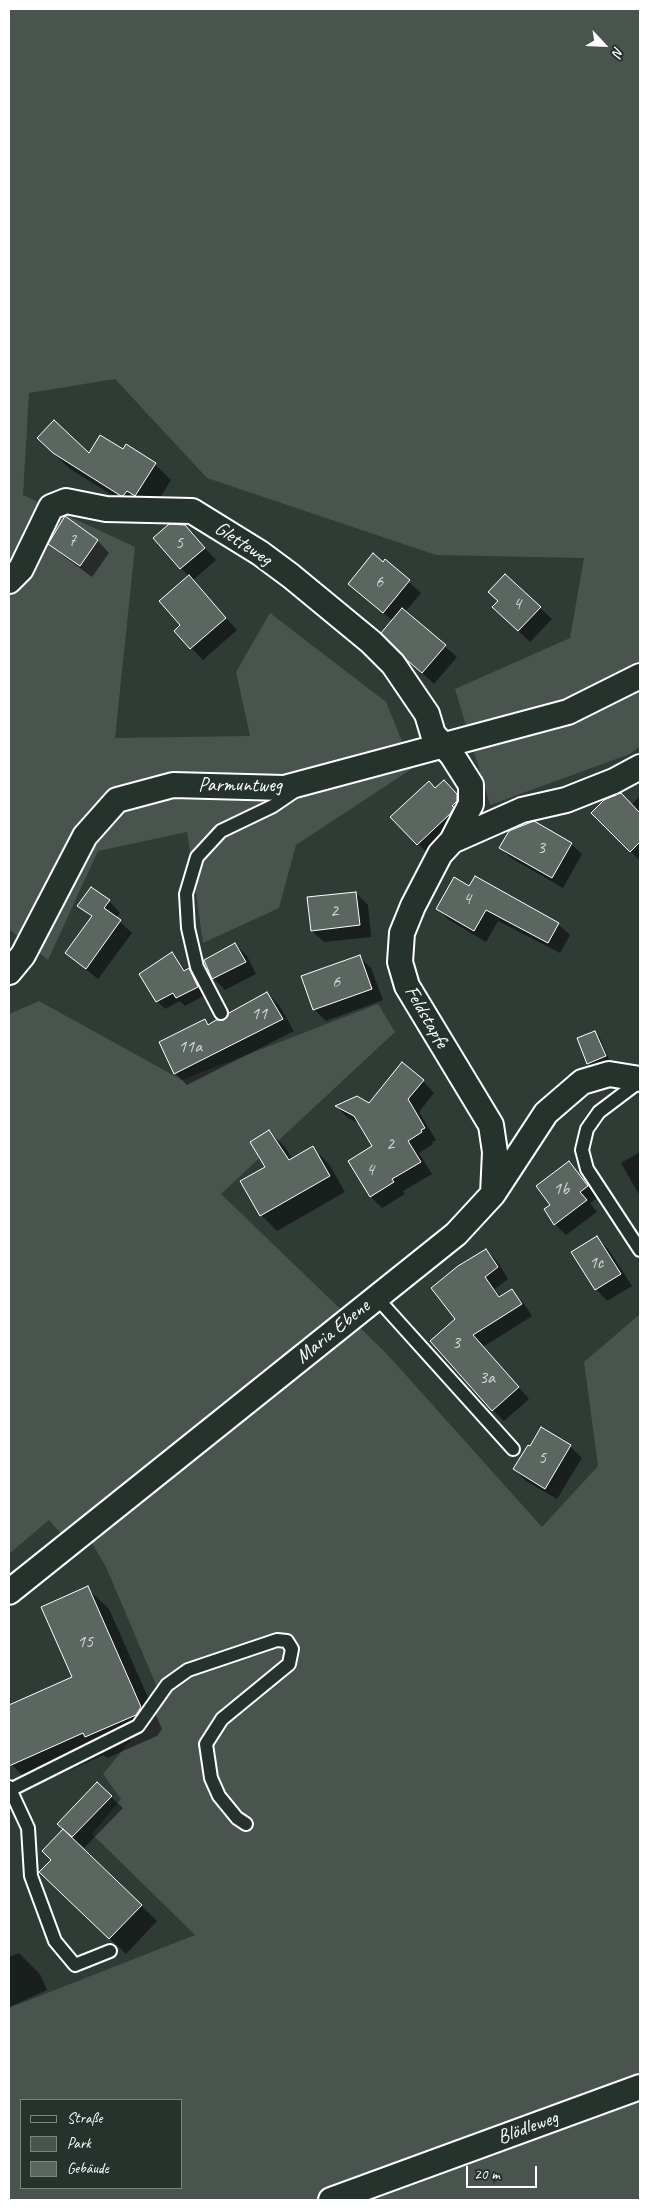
<!DOCTYPE html>
<html>
<head>
<meta charset="utf-8">
<style>
	body { margin:0 }
	#map { position:relative; width:649px; height:2209px; overflow:hidden; background:#2f3b35; font-family:Caveat,sans-serif }
	canvas { display:block }
	.frame { position:absolute; inset:0; border:10px solid #fff; pointer-events:none }
	.legend { position:absolute; left:20px; top:2099px; width:162px; height:90px; box-sizing:border-box; background:#26332d; border:1px solid #7d8581; margin:0; padding:6px 9px; list-style:none; font-size:15px; color:#fff }
	.legend li { display:flex; align-items:center; gap:10px; height:25px }
	.legend b { width:25px; border:1px solid #7d8581 }
	.north { position:absolute; left:579px; top:20px; width:50px; height:50px; -webkit-text-stroke:4px #26332d; paint-order:stroke; rotate:115deg; font-size:14px; font-weight:700; line-height:20px; text-align:center; color:#fff }
	.north::after { content:''; display:block; margin:auto; width:18px; height:22px; background:#fff; clip-path:polygon(50% 0,100% 100%,50% 72%,0 100%) }
	.scale { position:absolute; left:466px; top:2166px; width:71px; height:22px; box-sizing:border-box; border:2px solid #fff; border-top:0; padding-left:6px; font-size:15px; line-height:18px; white-space:nowrap; color:#fff; -webkit-text-stroke:4px #26332d; paint-order:stroke }
</style>
</head>
<body>
<div id="map">
<canvas width="649" height="2209"></canvas>
<div class="frame"></div>
<ul class="legend">
<li><b style="height:6px;background:#26332d"></b>Straße</li>
<li><b style="height:14px;background:#4a544f"></b>Park</li>
<li><b style="height:14px;background:#5b6661"></b>Gebäude</li>
</ul>
<div class="north">N</div>
<div class="scale">20 m</div>
</div>
<script>
const c = document.querySelector('canvas').getContext('2d');
c.lineJoin = 'round';
function fill(path, color) {
  c.fillStyle = color;
  c.fill(path, 'evenodd');
}
function poly(rows) {
  const path = new Path2D();
  for (const r of rows) {
    path.moveTo(r[0], r[1]);
    for (let i = 2; i < r.length; i += 2) path.lineTo(r[i], r[i + 1]);
  }
  return path;
}
function stroke(path, color, width, dash) {
  c.strokeStyle = color;
  c.lineWidth = width;
  c.lineCap = dash ? 'butt' : 'round';
  c.setLineDash(dash || []);
  c.stroke(path);
}
function label(font, color, halo, rows, align = 'center') {
  c.font = font + ' Caveat,sans-serif';
  c.lineWidth = 5;
  c.setLineDash([]);
  c.textBaseline = 'middle';
  c.strokeStyle = halo;
  c.fillStyle = color;
  for (const [text, x, y, turn = 0] of rows) {
    c.save();
    c.translate(x, y);
    c.rotate((+turn || 0) * Math.PI / 180);
    c.textAlign = isNaN(turn) ? turn : align;
    if (halo) c.strokeText(text, 0, 0);
    c.fillText(text, 0, 0);
    c.restore();
  }
}
fill(poly([
	[9,9,640,9,640,746,630,754,490,805,455,689,570,638,584,558,436,555,207,478,115,379,29,393,23,495,135,547,115,738,250,736,236,672,270,613,386,702,413,768,296,845,279,908,203,943,187,832,98,851,48,960,9,929],
	[39,1001,182,1080,378,1004,395,1032,221,1194,386,1353,542,1527,598,1466,584,1362,640,1314,640,2200,9,2200,9,2008,195,1935,92,1834,121,1799,103,1774,163,1701,106,1567,80,1523,61,1534,49,1520,9,1554,9,1014],
	[21,2100,181,2100,181,2188,21,2188]
]), '#4a544f');
fill(poly([
	[38,438,89,454,124,451,155,464,171,480,152,511,138,511,70,469],
	[65,518,98,541,109,553,92,577,62,555,50,544],
	[184,526,216,560,192,581,237,630,203,660,175,631,182,625,189,577,155,538],
	[385,561,421,593,405,612,457,657,434,684,409,660,393,621,349,584],
	[540,608,552,619,530,642,506,619],
	[436,789,455,793,468,807,430,856,392,817],
	[640,796,640,861,593,813,631,805],
	[571,844,582,854,563,888,511,858,500,848],
	[470,888,558,924,570,935,560,953,498,921,486,942,449,920,437,909],
	[356,893,368,905,371,937,324,942,312,931],
	[109,901,120,913,116,918,132,933,98,979,66,953,92,918,79,905],
	[235,944,247,956,256,974,225,990,213,978,205,960],
	[172,954,186,971,189,970,197,978,205,995,185,1006,180,1001,165,1009,157,1001],
	[359,956,371,968,383,1000,326,1021,314,1009],
	[267,993,279,1005,294,1031,187,1085,176,1074,160,1043,205,1021,209,1025,225,1022],
	[595,1032,600,1038,610,1062,594,1069,588,1063],
	[423,1081,434,1093,419,1112,436,1140,432,1142,433,1144,419,1153,432,1174,403,1191,405,1194,382,1208,371,1197,349,1162,374,1147,360,1124,348,1118,337,1107,370,1104],
	[269,1131,285,1147,293,1160,313,1148,329,1164,345,1192,277,1231,261,1215],
	[640,1152,640,1196,621,1163],
	[569,1163,598,1198,590,1203,597,1212,566,1235,555,1224,546,1209,551,1205],
	[597,1238,609,1250,632,1286,607,1301,596,1289],
	[486,1250,497,1261,508,1279,495,1289,501,1297,512,1291,523,1302,532,1316,483,1347,529,1399,504,1421,493,1410,457,1319],
	[570,1446,582,1458,557,1499,526,1481,514,1469,530,1448],
	[87,1588,109,1609,162,1729,157,1736,107,1758,104,1755,33,1786,12,1765,9,1758,9,1706,74,1677],
	[97,1784,123,1808,84,1848,80,1844,78,1845,157,1921,126,1954,57,1888,52,1860,64,1829],
	[19,1953,40,1974,47,1990,9,2007,9,1957]
]), '#0007');
const building = poly([
	[54,420,89,453,100,435,123,449,126,444,156,463,135,496,127,491,123,496,121,496,53,453,37,438,54,420],
	[65,516,98,540,80,566,48,544,65,516],
	[169,524,185,525,205,548,180,569,153,538,169,524],
	[373,553,383,562,385,559,410,580,383,613,348,584,373,553],
	[505,574,541,607,518,631,492,607,498,601,488,592,505,574],
	[189,575,226,618,190,649,174,631,180,625,159,601,189,575],
	[402,608,446,645,422,673,408,661,381,633,402,608],
	[444,780,457,794,457,801,452,806,454,807,451,813,417,845,390,817,429,781,435,788,444,780],
	[621,793,640,813,640,842,630,852,591,813,604,800,621,793],
	[534,821,572,843,552,878,499,848,509,831,534,821],
	[475,876,559,923,548,943,486,910,474,931,436,909,454,877,469,886,475,876],
	[91,887,110,900,104,908,121,920,86,969,65,953,92,916,77,906,91,887],
	[356,892,360,925,311,931,307,897,356,892],
	[235,943,246,962,212,979,204,960,235,943],
	[172,952,184,971,189,968,198,987,176,998,173,993,156,1002,139,974,172,952],
	[360,955,372,989,313,1010,301,976,360,955],
	[267,992,283,1019,174,1074,159,1042,205,1019,208,1025,216,1020,224,1020,229,1013,267,992],
	[595,1031,606,1056,587,1064,577,1038,595,1031],
	[402,1062,424,1080,408,1099,425,1128,421,1130,422,1132,408,1141,421,1162,392,1179,394,1182,370,1197,348,1161,372,1146,354,1116,335,1106,357,1096,369,1103,402,1062],
	[269,1130,289,1160,313,1146,330,1176,260,1216,240,1181,265,1167,250,1142,269,1130],
	[569,1161,588,1186,580,1192,587,1200,554,1225,544,1209,550,1205,536,1186,569,1161],
	[597,1236,621,1274,595,1290,571,1252,597,1236],
	[486,1249,498,1267,485,1277,499,1297,512,1289,522,1304,473,1335,519,1387,492,1411,430,1341,455,1319,431,1288,458,1266,486,1249],
	[541,1427,571,1445,545,1489,513,1469,528,1445,530,1446,541,1427],
	[88,1586,141,1707,136,1715,85,1737,83,1733,9,1766,9,1705,72,1677,41,1607,88,1586],
	[97,1782,112,1796,72,1837,57,1824,97,1782],
	[63,1829,142,1905,109,1939,39,1872,51,1860,42,1851,63,1829]
]);
fill(building, '#5b6661');
stroke(building, '#fff', 1);
const lane = poly([
	[221,1013,197,967,188,928,186,894,197,857,221,831,273,806,295,791],
	[640,1081,599,1112,587,1129,582,1150,587,1169,640,1250],
	[377,1298,513,1449],
	[9,1787,28,1828,31,1876,55,1941,75,1965,110,1951],
	[10,1790,138,1726,167,1685,188,1670,277,1640,287,1641,292,1649,289,1664,222,1719,206,1744,211,1778,219,1796,237,1818,246,1824]
]);
const street = poly([
	[9,581,21,569,51,507,66,501,106,509,192,511,260,553,291,576,371,642,393,664,427,714,433,734,452,755,471,785,471,804,452,841,440,854,413,906,402,933,400,962,407,986,491,1125,495,1152,493,1194],
	[452,841,522,810,566,800,614,781,640,767],
	[9,972,23,955,85,836,117,800,173,785,284,788,568,712,640,676],
	[9,1592,456,1234,493,1194,546,1113,582,1082,609,1074,640,1079],
	[331,2200,640,2087]
]);
stroke(lane, '#fff', 16);
stroke(street, '#fff', 28);
stroke(lane, '#26332d', 12);
stroke(street, '#26332d', 24);
label('18px', '#d6d9d8', null, [
	["7",72,541],
	["5",179,543],
	["6",379,582],
	["4",517,604],
	["3",541,848],
	["4",467,899],
	["2",334,911],
	["6",336,982],
	["11",259,1014],
	["11a",190,1047],
	["2",390,1144],
	["4",370,1170],
	["1b",561,1189],
	["1c",596,1263],
	["3",456,1343],
	["3a",487,1378],
	["5",542,1458],
	["15",85,1642]
]);
label('20px', '#fff', '#26332d', [
	["Gletteweg",243,544,33],
	["Parmuntweg",240,786],
	["Feldstapfe",426,1017,60],
	["Maria Ebene",333,1332,-39],
	["Blödleweg",528,2128,-20]
]);
</script>
</body>
</html>
